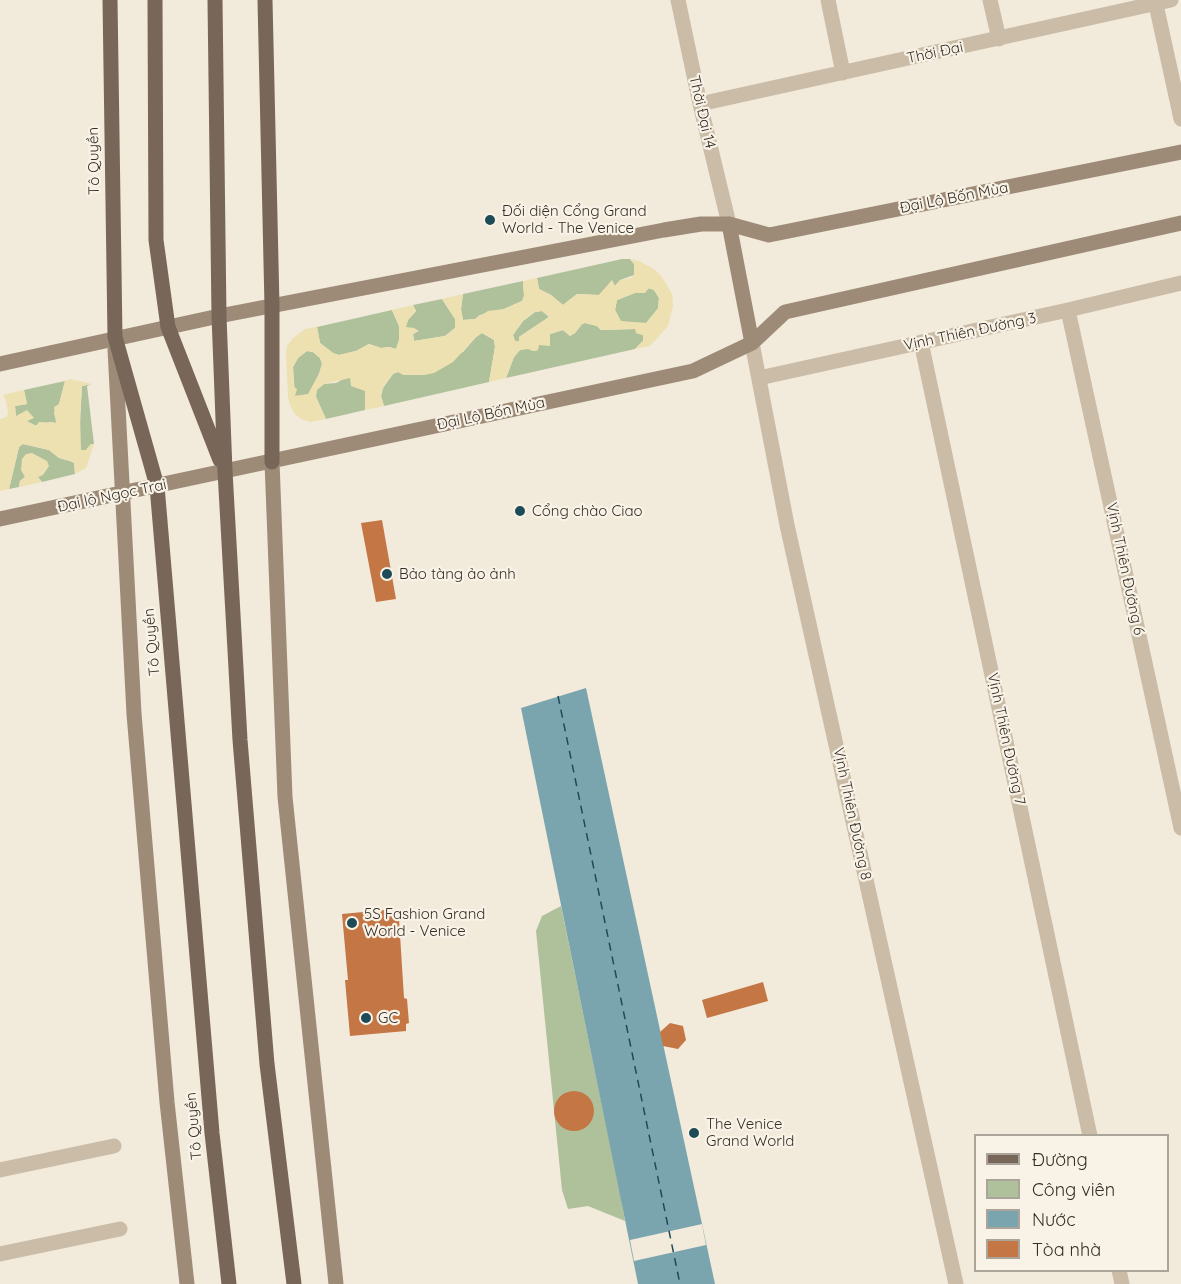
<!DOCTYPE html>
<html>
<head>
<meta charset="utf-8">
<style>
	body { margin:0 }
	#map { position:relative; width:1181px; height:1284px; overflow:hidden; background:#f2eadb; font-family:Quicksand,sans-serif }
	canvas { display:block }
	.legend { position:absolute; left:974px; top:1134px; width:195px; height:138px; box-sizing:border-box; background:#f9f3e7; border:2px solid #aba49a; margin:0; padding:8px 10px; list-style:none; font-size:18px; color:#362e27 }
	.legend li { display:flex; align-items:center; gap:12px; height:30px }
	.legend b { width:30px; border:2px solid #aba49a }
</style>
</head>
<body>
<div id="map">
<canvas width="1181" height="1284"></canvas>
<ul class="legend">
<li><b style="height:8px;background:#786758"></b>Đường</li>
<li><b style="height:16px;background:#afc19b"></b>Công viên</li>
<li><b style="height:16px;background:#7aa5af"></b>Nước</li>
<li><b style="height:16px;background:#c57645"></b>Tòa nhà</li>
</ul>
</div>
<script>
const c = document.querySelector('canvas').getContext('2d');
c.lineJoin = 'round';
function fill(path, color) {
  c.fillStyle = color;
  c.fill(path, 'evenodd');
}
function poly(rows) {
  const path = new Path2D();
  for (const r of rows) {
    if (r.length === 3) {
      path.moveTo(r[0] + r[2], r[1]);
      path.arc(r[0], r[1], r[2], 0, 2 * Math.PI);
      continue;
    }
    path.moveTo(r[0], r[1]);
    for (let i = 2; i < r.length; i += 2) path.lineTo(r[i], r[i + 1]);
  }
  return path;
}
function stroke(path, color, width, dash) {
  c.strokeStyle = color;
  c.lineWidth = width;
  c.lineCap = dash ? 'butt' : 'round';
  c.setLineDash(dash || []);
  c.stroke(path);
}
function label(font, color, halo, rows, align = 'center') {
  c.font = font + ' Quicksand,sans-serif';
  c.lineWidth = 4.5;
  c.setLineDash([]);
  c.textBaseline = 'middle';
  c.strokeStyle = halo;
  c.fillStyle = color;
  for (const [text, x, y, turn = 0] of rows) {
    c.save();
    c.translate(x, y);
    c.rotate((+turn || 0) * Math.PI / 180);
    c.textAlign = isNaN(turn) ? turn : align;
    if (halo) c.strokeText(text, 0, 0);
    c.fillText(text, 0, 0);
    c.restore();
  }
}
fill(poly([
	[622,259,630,259,634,264,634,275,620,280,615,286,612,281,599,295,577,294,563,305,551,295,539,289,537,278],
	[523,281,524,296,522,301,504,309,480,315,475,319,463,320,461,309,463,294],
	[648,288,654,290,659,298,658,309,651,317,646,323,621,322,615,310,617,300],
	[442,299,455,319,455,328,445,336,414,341,413,334,418,331,405,328,408,320,416,311,413,305],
	[392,310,399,326,399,340,396,349,389,347,381,348,369,344,356,351,339,355,333,353,320,343,317,327],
	[542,311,549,317,519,337,519,341,515,341,513,335,523,321,535,312],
	[585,323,597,326,601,330,636,329,636,333,643,335,643,341,635,349,506,378,514,357,520,350,528,348,533,351,538,350,538,345,550,334,563,330,570,336,575,333,582,324],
	[482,333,494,340,495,347,489,382,384,406,381,396,383,388,393,374,398,372,404,375,463,352,476,337],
	[307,351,313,352,320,358,322,364,319,374,308,395,295,396,293,367,298,358],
	[345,378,351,378,365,390,365,410,326,419,316,397,316,390,324,384,336,383],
	[65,381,59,404,54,413,57,423,50,422,37,426,16,417,15,406,27,404,24,390],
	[92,384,87,386,94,444,91,444,86,450,81,450,79,441,82,386],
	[23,444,49,450,59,458,70,461,74,463,75,474,42,482,38,477,25,477,20,481,19,487,9,489,19,447],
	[561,906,620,1193,625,1221,588,1206,568,1209,562,1190,536,931,542,916]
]), '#afc19b');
fill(poly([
	[630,259,639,261,655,270,662,277,672,294,673,306,668,326,650,346,635,349,643,341,643,335,636,333,635,329,601,330,597,326,585,323,582,324,575,333,570,336,563,330,550,334,550,346,539,345,538,350,533,351,528,349,520,350,514,357,506,378,489,382,495,347,494,340,482,333,476,337,453,362,434,373,424,375,404,375,398,372,392,374,383,388,381,396,384,406,365,410,365,391,351,386,350,378,324,384,317,390,316,397,326,419,311,422,301,419,294,413,290,405,288,397,286,354,287,346,293,338,305,329,317,327,320,343,333,353,339,355,356,351,369,344,381,348,389,347,396,349,399,340,399,326,392,310,413,305,416,311,408,320,406,327,414,328,419,331,413,334,414,341,445,336,455,328,455,319,442,299,463,294,461,309,463,320,475,319,488,311,504,309,522,301,524,296,523,281,537,278,539,289,551,295,563,305,577,294,599,295,612,280,615,286,620,280,631,278,634,275,634,264],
	[649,288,654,290,659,298,658,308,651,317,646,323,621,321,615,310,617,300,634,293,645,293],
	[542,311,549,317,519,337,519,341,515,341,513,335,523,321,535,312],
	[306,351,313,352,320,358,322,364,319,374,308,394,295,396,297,389,294,387,293,367,298,358],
	[70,379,92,384,82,386,80,414,81,450,86,450,91,444,94,444,86,468,75,474,74,463,70,461,59,458,49,450,23,444,19,447,9,489,0,491,0,419,7,417,8,412,6,401,3,395,24,390,27,404,15,406,16,416,27,410,34,418,27,421,36,426,39,422,56,423,54,407,59,404,65,381],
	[32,453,47,461,49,466,43,475,38,477,42,482,19,487,20,481,25,477,21,470,22,459,26,454]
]), '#ede1b1');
fill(poly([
	[586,688,715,1284,638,1284,521,708]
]), '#7aa5af');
fill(poly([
	[702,1224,706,1245,634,1261,630,1240]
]), '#f2eadb');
stroke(poly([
	[558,696,680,1284]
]), '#1d4b57', 1.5, [8, 6]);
fill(poly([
	[382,520,396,599,376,602,361,523],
	[395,909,396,919,399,919,404,998,407,999,409,1023,406,1024,406,1031,350,1036,345,980,348,980,342,914],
	[763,982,768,1001,707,1018,702,1000],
	[670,1023,683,1026,686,1040,678,1049,663,1046,660,1032],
	[574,1111,20]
]), '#c57645');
stroke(poly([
	[0,1170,114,1146],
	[0,1254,120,1229]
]), '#cabca7', 15);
stroke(poly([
	[678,0,700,104,729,224],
	[828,0,843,73],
	[990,0,999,39],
	[1155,0,1181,119],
	[700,104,1171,0],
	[1068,310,1181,828],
	[921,342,1090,1136],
	[752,343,787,525,956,1284],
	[759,378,1068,310,1181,283],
	[1119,1270,1122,1284]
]), '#cabca7', 15);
stroke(poly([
	[729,224,752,343],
	[115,349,134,714,167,1102,187,1284],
	[0,364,219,316,664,230,701,224,729,224,769,235,1181,152],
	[272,462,285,797,336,1284],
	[0,519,693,371,752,343,785,312,1181,223]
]), '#9d8b78', 15);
stroke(poly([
	[110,0,115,337,157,486,212,1133,229,1284],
	[155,0,156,240,168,327,220,460],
	[215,0,219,316,225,471,240,740,267,1064,294,1284],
	[265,0,272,306,272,462]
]), '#786758', 15);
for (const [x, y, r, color] of [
	[490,220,6,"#1d4b57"],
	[520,511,6,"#1d4b57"],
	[387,574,6,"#1d4b57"],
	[352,923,6,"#1d4b57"],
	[366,1018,6,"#1d4b57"],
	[694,1133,6,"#1d4b57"]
]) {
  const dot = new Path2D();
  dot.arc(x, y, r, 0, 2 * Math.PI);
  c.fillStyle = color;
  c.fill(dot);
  stroke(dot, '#f9f3e7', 2);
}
label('15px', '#362e27', '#f9f3e7', [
	["Thời Đại",935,53,-12],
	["Thời Đại 14",702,112,77],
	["Tô Quyền",94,161,-91],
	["Đại Lộ Bốn Mùa",954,198,-11],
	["Vịnh Thiên Đường 3",970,332,-12],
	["Đại Lộ Bốn Mùa",491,414,-12],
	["Đại lộ Ngọc Trai",112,496,-12],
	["Vịnh Thiên Đường 6",1125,569,78],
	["Tô Quyền",152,642,-95],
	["Vịnh Thiên Đường 7",1006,739,78],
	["Vịnh Thiên Đường 8",852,814,78],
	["Tô Quyền",194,1126,-95]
]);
label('15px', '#362e27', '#f9f3e7', [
	["Đối diện Cổng Grand",502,211],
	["World - The Venice",502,228],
	["Cổng chào Ciao",532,511],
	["Bảo tàng ảo ảnh",399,574],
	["5S Fashion Grand",364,914],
	["World - Venice",364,931],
	["GC",378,1018],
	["The Venice",706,1124],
	["Grand World",706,1141]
], 'left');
</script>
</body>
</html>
